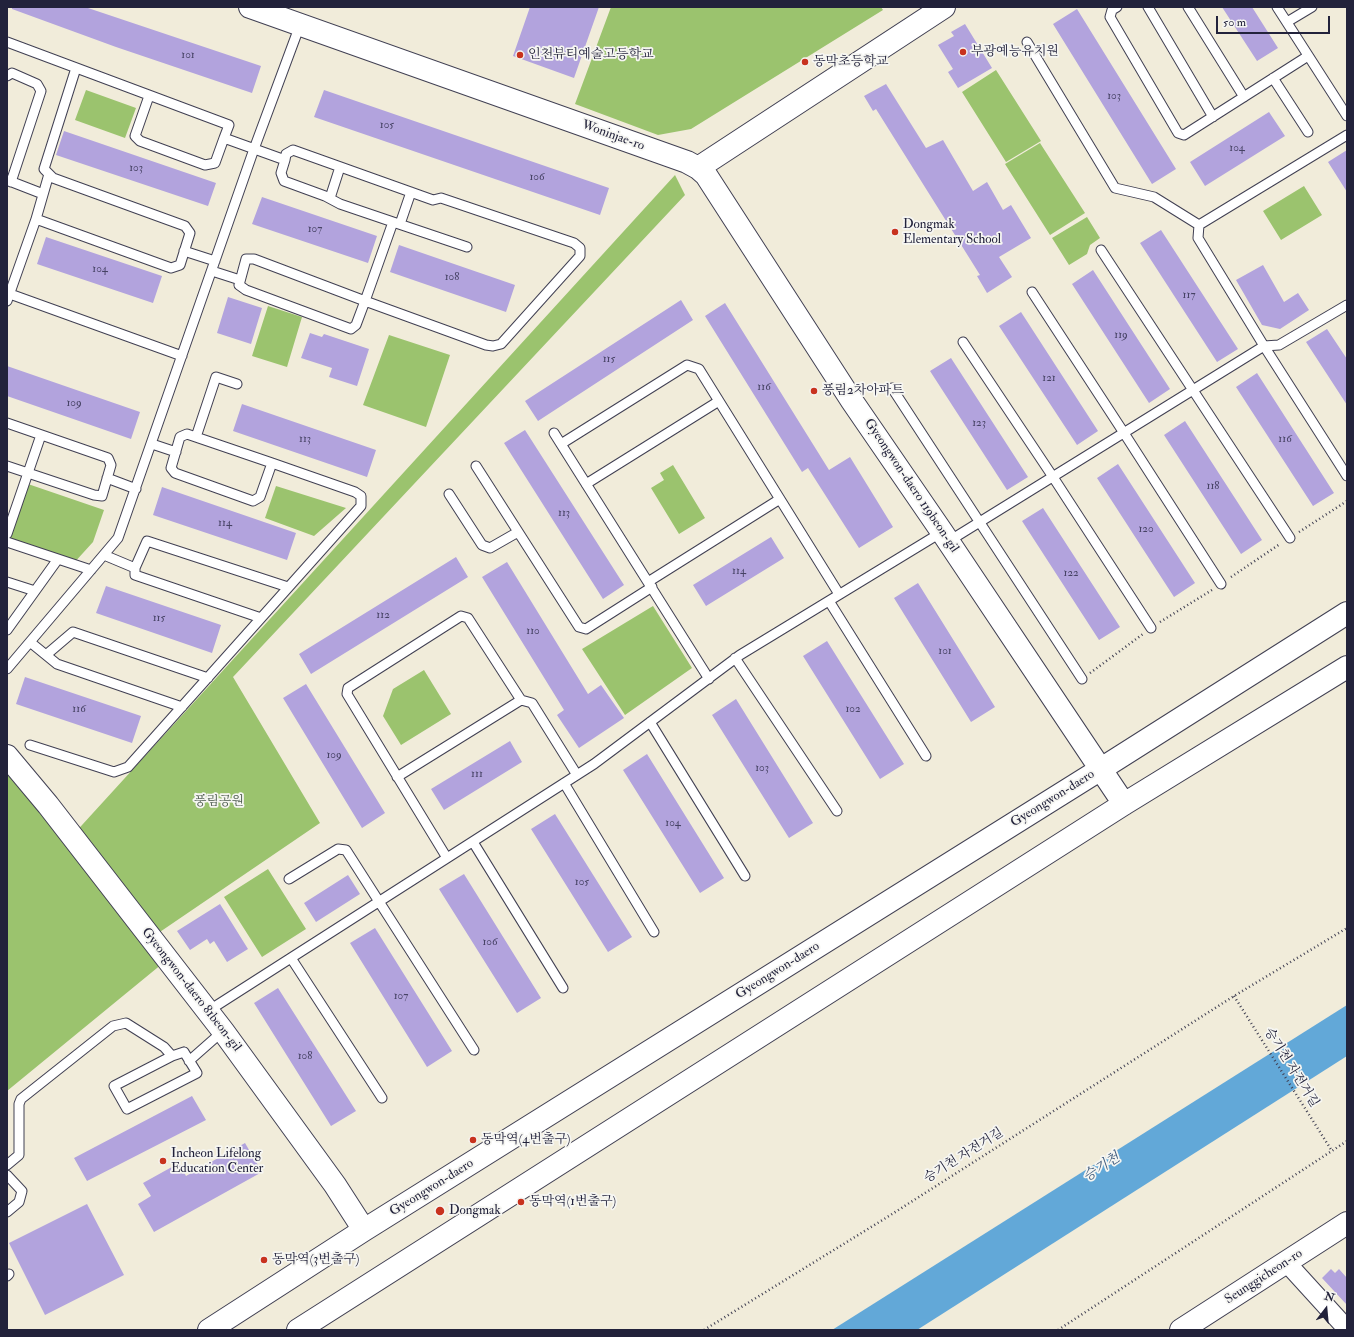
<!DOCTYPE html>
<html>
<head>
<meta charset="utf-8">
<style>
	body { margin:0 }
	#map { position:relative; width:1354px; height:1337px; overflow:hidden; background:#f1ecda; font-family:"IM FELL Double Pica",serif }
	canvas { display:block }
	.frame { position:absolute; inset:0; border:8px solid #22223b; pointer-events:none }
	.north { position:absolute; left:1306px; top:1289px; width:40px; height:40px; -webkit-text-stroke:3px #f6f6f2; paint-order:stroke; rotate:16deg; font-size:11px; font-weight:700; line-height:16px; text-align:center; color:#22223b }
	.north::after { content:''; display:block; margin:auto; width:14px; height:18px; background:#22223b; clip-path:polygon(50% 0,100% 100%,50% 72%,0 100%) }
	.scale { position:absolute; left:1216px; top:16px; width:114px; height:18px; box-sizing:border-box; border:2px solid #22223b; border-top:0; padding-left:5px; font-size:12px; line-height:14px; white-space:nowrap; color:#22223b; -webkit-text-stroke:3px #f6f6f2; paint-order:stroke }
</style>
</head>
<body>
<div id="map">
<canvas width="1354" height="1337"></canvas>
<div class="frame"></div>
<div class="north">N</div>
<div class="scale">50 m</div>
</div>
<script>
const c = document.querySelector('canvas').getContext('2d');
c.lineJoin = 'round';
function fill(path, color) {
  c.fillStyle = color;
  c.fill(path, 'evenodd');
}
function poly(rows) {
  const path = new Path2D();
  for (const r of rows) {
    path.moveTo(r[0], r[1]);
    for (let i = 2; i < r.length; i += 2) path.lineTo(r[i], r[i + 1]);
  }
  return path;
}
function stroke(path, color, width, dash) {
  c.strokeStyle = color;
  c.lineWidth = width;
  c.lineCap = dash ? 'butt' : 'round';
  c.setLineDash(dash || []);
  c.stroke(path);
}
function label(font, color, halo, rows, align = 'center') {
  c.font = font + ' "IM FELL Double Pica","Noto Serif KR",serif';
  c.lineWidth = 3.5;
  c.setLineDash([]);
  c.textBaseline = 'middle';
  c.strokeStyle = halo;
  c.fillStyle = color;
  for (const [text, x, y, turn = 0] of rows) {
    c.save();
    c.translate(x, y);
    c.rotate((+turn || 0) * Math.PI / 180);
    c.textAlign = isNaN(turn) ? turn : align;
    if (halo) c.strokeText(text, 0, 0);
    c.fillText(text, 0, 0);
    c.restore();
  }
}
fill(poly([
	[611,7,881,7,883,10,691,129,658,135,575,104],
	[996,70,1041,141,1006,162,962,92],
	[86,90,136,108,125,138,75,120],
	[1040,143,1085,213,1050,235,1005,164],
	[675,175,685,195,233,677,320,823,151,938,168,959,7,1091,7,756,72,836],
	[1304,186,1322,215,1281,240,1263,211],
	[1087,217,1100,238,1090,245,1087,254,1069,265,1052,238],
	[268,306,302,317,287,367,252,356],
	[389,335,450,355,426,427,363,405],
	[673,465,705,518,679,534,651,488,664,480,660,473],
	[28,484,104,510,93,542,73,564,9,542],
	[276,486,346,508,314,536,265,518],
	[653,606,692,668,625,715,582,649],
	[424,670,451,714,401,745,383,716,393,689],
	[268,869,306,929,262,957,224,897]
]), '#9bc36e');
fill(poly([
	[1347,1005,1347,1056,917,1330,832,1330]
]), '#62a8d8');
fill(poly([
	[12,7,85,7,261,66,252,93,116,47,12,9],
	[530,7,599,7,574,78,513,56],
	[1222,7,1252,7,1278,48,1257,61],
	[1077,9,1176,169,1152,184,1053,24],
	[965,24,992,68,958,88,948,72,953,69,938,45,954,36,951,32],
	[886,84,926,148,943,140,973,191,987,182,1003,210,1011,205,1031,238,999,257,1012,277,987,293,977,276,980,275,876,109,873,111,864,96],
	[324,90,609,188,600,215,314,117],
	[1269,112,1285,136,1205,186,1190,162],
	[64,131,216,183,208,206,56,155],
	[1347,150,1347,192,1328,162],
	[262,197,377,236,368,263,252,224],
	[1161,230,1238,349,1217,362,1140,243],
	[46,237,162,276,153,303,37,264],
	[399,245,515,285,506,312,390,272],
	[1263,265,1284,302,1298,293,1309,310,1280,329,1262,325,1236,280],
	[1093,270,1170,389,1149,403,1072,284],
	[228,297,262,308,251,344,217,333],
	[681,300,693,320,538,421,525,401],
	[725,303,829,470,850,457,893,527,859,548,808,468,802,472,705,316],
	[1021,312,1098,431,1077,445,999,326],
	[1327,329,1347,359,1347,405,1306,342],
	[310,333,322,337,324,334,369,349,357,386,329,377,332,368,301,358],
	[951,358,1028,477,1007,490,930,371],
	[7,366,140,412,131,439,7,396],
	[1257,373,1334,493,1313,506,1236,387],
	[242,404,376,450,367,477,233,431],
	[1185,421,1262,540,1241,554,1164,435],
	[525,430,624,585,603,599,504,443],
	[1118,464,1195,583,1174,597,1097,478],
	[162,487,296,533,287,560,153,515],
	[1043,508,1120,627,1099,640,1022,521],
	[771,537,784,558,706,606,693,585],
	[456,557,468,577,311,674,299,654],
	[507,562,588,694,601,685,624,718,579,748,557,715,564,710,482,577],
	[918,583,995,707,971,722,894,598],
	[106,586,221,625,212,653,96,613],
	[827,641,904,764,880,779,803,656],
	[25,677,141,716,132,743,16,704],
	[306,684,385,813,362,828,283,698],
	[736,699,813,823,789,838,712,715],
	[510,741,522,762,444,810,431,789],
	[647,754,724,878,700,893,623,770],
	[555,814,632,937,608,952,531,829],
	[464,874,541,998,517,1013,439,889],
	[348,875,360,894,316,922,304,903],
	[220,904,248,949,227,962,214,941,210,944,207,939,190,950,177,931],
	[375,928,452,1051,427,1067,350,943],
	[278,988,356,1111,331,1126,254,1003],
	[192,1096,206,1120,87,1181,74,1158],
	[245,1143,262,1172,154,1232,138,1204,151,1196,143,1183,179,1163,186,1176],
	[87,1204,124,1275,45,1315,9,1243],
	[1331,1269,1335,1273,1339,1269,1347,1278,1347,1305,1322,1278]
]), '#b2a3dd');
const lane = poly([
	[1117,7,1112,10,1110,17,1178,133,1184,135,1308,56],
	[1148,7,1213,117],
	[1188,7,1244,97],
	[1277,7,1347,116],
	[1287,22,1312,7],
	[7,42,229,125,224,138,285,160],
	[1027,42,1115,188,1154,197,1199,225],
	[7,76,12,73,37,84,41,91,11,182],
	[1273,78,1308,132],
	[149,96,135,136,140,141,205,165,215,163,224,138],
	[7,180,43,194],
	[330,198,340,167],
	[36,219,171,268,180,265,190,233,185,226,53,178,44,169,76,68],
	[393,222,467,247],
	[400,224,411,192],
	[1101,250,1290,538],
	[184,251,215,261],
	[212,271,240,280],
	[1032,292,1124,433,1221,584],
	[10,294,182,356],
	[7,301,36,219,49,174],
	[365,301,486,345,493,346,501,344,580,256,580,248,574,243,441,198,433,200,293,150,286,154,285,160,281,173,284,181,325,196,340,204,393,222,365,301,356,325,351,329,246,290,239,285,246,259,254,259,365,301],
	[1347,305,1279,345,1264,346,1347,476],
	[963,342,1053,477,1151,628],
	[892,388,1082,679],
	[7,423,108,458,111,465,102,496,94,495,7,466],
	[554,433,709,679],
	[196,437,216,377,237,384],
	[152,444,176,452],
	[561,444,687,365,699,369,839,594],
	[476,466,579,627,586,629,652,587],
	[107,478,136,489],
	[586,484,719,401],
	[449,494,482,545,490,548,518,532],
	[7,534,41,435],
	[949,541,1264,346,1198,238,1199,225,1347,135],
	[7,542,91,570],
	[104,555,135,568,135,575,261,618],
	[135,568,147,541,288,587],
	[7,582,35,591],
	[648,582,780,499],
	[829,601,926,756],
	[7,630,58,559],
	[30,642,57,664,182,707],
	[46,655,73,632,208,678],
	[735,658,837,811],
	[7,669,118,538,254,149,300,25],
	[650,722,745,876],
	[30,745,114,772,128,767,361,506,361,496,355,492,272,463,187,434,180,437,171,468,175,473,253,501,260,497,272,463],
	[397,777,521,700,532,703,577,775],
	[564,783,654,932],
	[473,842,563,988],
	[447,858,347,694,348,688,461,616,468,618,521,700],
	[289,879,338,849,346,850,474,1050],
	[291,958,382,1098],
	[208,1011,594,764,740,655,942,532],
	[184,1052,197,1073,127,1109,114,1086,172,1056,184,1052],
	[189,1061,223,1031],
	[7,1165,19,1155,19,1104,21,1099,113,1026,126,1023,164,1047,172,1056],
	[7,1175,22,1191,19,1202,7,1212],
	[7,1276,9,1274]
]);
const street = poly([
	[1286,1262,1347,1329]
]);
const secondary = poly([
	[250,7,687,162,698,168,706,175,852,401,942,532,1124,804],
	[698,168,944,7],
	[7,756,48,805,223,1031,335,1185,364,1230],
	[209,1330,364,1230,1101,769,1347,613],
	[298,1330,1124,804,1347,667],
	[1181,1330,1347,1223]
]);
stroke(lane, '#414053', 11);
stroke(street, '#414053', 20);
stroke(secondary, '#414053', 24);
stroke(poly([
	[1299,532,1347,501],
	[1231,577,1280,544],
	[1160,622,1212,590],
	[1090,673,1143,634],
	[1234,996,1332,1151],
	[704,1330,889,1216,1234,996,1347,928],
	[1058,1330,1347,1141]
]), '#414053', 2.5, [1, 3]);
stroke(lane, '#fff', 9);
stroke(street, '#fff', 18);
stroke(secondary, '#fff', 22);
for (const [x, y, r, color] of [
	[963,52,4,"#c8321e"],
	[520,55,4,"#c8321e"],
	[805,62,4,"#c8321e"],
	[895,232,4,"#c8321e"],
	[814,391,4,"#c8321e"],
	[473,1140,4,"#c8321e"],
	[163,1161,4,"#c8321e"],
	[521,1202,4,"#c8321e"],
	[440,1211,5,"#c8321e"],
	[264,1260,4,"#c8321e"]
]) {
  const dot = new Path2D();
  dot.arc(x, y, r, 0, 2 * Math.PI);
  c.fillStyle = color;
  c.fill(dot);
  stroke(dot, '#f6f6f2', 1.5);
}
label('11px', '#464264', null, [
	["101",188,56],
	["103",1114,97],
	["105",387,126],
	["104",1237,149],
	["103",136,169],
	["106",537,178],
	["107",315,230],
	["104",100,270],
	["108",452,278],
	["117",1189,296],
	["119",1121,336],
	["115",609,360],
	["121",1049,379],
	["116",764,388],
	["109",74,404],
	["123",979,424],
	["113",305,440],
	["116",1285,440],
	["118",1213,487],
	["113",564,514],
	["114",225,524],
	["120",1146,530],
	["114",739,572],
	["122",1071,574],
	["112",383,616],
	["115",159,619],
	["110",533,632],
	["101",945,652],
	["116",79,710],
	["102",853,710],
	["109",334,756],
	["103",762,769],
	["111",477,775],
	["104",673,824],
	["105",582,883],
	["106",490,943],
	["107",401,997],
	["108",305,1057]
]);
label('13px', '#22223b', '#f6f6f2', [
	["부광예능유치원",971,52],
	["인천뷰티예술고등학교",528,55],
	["동막초등학교",813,62],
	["Dongmak",903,225],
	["Elementary School",903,240],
	["풍림2차아파트",822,391],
	["동막역(4번출구)",481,1140],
	["Incheon Lifelong",171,1154],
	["Education Center",171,1169],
	["동막역(1번출구)",529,1202],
	["Dongmak",449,1211],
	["동막역(3번출구)",272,1260]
], 'left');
label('13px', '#22223b', '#f6f6f2', [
	["Woninjae-ro",613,136,20],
	["Gyeongwon-daero 119beon-gil",911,486,56],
	["Gyeongwon-daero",1053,799,-32],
	["Gyeongwon-daero",778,971,-32],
	["Gyeongwon-daero 81beon-gil",191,990,52],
	["승기천 자전거길",1291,1068,58],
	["승기천 자전거길",964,1156,-32],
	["Gyeongwon-daero",432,1188,-32],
	["Seunggicheon-ro",1264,1277,-33]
]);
label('13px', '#4c5a4d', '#f6f6f2', [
	["풍림공원",219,802]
]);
label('italic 14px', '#3c587a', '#f6f6f2', [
	["승기천",1102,1168,-33]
]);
</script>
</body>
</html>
